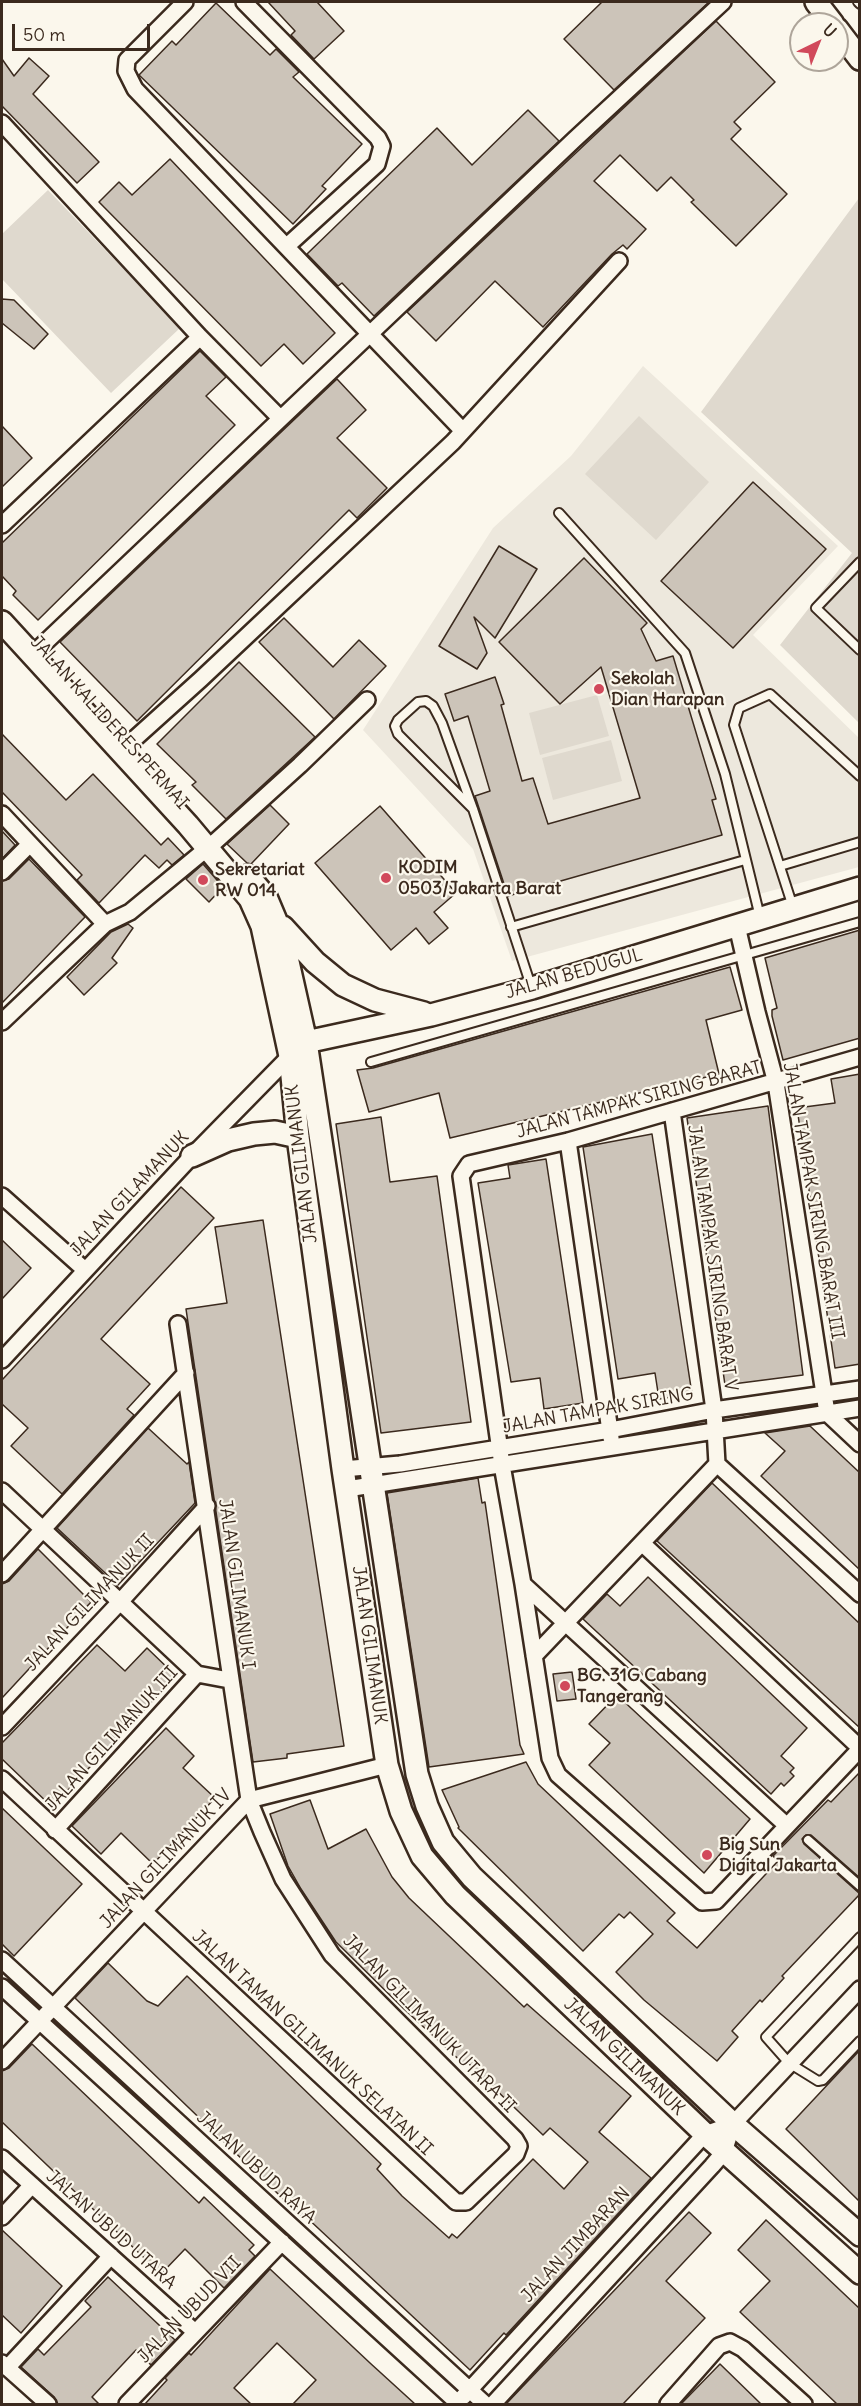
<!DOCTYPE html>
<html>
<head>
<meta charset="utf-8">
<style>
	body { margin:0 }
	#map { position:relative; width:861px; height:2406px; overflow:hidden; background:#fbf7ec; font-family:Delius,sans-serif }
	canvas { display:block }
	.frame { position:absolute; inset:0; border:3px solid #3b2a1e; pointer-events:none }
	.north { position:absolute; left:789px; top:12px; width:60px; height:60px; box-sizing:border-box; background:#fbf7ec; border:2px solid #aea59a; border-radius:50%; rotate:43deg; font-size:16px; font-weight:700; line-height:24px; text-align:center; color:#3b2a1e }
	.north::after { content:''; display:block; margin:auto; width:21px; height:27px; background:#d1495b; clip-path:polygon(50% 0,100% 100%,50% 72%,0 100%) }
	.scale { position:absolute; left:12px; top:24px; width:138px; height:27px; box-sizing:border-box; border:3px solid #3b2a1e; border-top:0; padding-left:8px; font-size:18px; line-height:21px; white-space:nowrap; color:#3b2a1e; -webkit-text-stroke:4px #fbf7ec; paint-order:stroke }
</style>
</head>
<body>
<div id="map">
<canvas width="861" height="2406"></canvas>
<div class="frame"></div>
<div class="north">U</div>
<div class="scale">50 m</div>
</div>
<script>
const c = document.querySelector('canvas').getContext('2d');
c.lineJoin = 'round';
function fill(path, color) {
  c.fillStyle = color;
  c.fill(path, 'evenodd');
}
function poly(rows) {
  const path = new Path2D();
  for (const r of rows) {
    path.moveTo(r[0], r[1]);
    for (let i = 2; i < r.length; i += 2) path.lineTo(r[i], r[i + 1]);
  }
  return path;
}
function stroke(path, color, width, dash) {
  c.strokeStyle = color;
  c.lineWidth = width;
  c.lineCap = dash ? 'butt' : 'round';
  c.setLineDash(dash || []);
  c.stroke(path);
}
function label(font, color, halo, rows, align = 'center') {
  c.font = font + ' Delius,sans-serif';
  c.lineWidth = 4.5;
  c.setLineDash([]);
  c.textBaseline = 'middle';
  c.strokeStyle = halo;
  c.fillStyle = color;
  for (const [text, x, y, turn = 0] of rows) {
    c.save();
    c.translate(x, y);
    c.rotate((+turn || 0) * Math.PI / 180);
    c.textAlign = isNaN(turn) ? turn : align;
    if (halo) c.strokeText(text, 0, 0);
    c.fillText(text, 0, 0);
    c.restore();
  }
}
fill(poly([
	[643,366,838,546,753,635,859,738,859,867,512,961,473,849,363,730,493,528,571,456]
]), '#ede8dd');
fill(poly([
	[48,190,180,328,111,393,2,279,2,234],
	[859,198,859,723,780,645,852,553,701,412],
	[639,416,709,482,656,540,585,474],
	[597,695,609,736,540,755,529,713],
	[611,740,622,781,553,800,542,758]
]), '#dfd9ce');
const building = poly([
	[268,2,317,2,344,31,314,59,291,35,295,31,268,2],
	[602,2,709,2,614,90,564,39,602,2],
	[216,3,270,55,276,49,299,72,293,77,362,144,322,186,326,189,293,224,139,75,172,41,176,45,216,3],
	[716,21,775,82,734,122,741,129,731,139,787,194,736,246,691,202,694,200,671,177,657,191,620,155,594,181,646,229,627,249,623,245,612,254,543,327,495,281,436,341,407,312,716,21],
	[29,58,49,76,33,94,99,162,77,183,2,106,2,59,14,76,29,58],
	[528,110,559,141,374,316,342,283,338,286,307,254,437,128,472,165,528,110],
	[170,159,335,333,303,364,284,344,261,366,99,202,119,182,132,195,170,159],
	[2,299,14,300,48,334,34,349,2,323,2,299],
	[200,351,226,377,206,396,235,425,38,620,13,595,16,591,2,576,2,543,200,351],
	[337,379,366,410,337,438,387,488,357,518,349,510,137,721,60,642,337,379],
	[2,426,32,458,2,487,2,426],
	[753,482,826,549,733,648,661,581,753,482],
	[499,546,537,569,495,638,474,617,487,653,477,669,439,646,499,546],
	[584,558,647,623,641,629,656,661,673,656,716,799,712,800,722,835,508,896,475,796,490,791,468,716,454,721,445,694,495,677,504,704,501,705,522,781,533,778,548,824,640,798,601,667,560,704,499,642,584,558],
	[284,618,333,667,359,640,386,666,334,719,259,642,284,618],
	[239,662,315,737,226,819,192,785,196,782,157,744,239,662],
	[2,734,66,800,93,774,161,845,168,838,184,855,172,865,167,860,159,868,145,855,99,903,77,880,82,875,2,792,2,734],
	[270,805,289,824,251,864,247,863,227,844,270,805],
	[380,806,456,893,434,912,448,928,429,944,416,928,391,950,315,863,380,806],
	[2,831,15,845,2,859,2,831],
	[29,859,85,917,2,1003,2,881,9,879,29,859],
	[203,864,223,887,209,902,186,879,203,864],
	[128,924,133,928,112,958,117,963,84,995,67,977,111,932,128,924],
	[860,930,860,1038,783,1060,772,1016,772,1010,777,1008,765,958,860,930],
	[730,967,742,1010,706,1020,719,1074,450,1138,439,1093,369,1112,357,1070,373,1068,730,967],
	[860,1074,860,1364,835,1368,797,1108,835,1103,831,1079,860,1074],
	[768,1106,803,1375,725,1385,687,1118,768,1106],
	[381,1117,390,1182,437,1176,471,1422,381,1433,336,1124,381,1117],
	[652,1134,692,1394,659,1399,655,1373,618,1379,583,1147,652,1134],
	[546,1159,583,1403,544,1409,540,1378,511,1382,478,1183,510,1178,508,1165,546,1159],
	[181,1187,214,1218,101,1339,150,1384,127,1409,134,1415,62,1494,11,1446,28,1428,2,1404,2,1380,181,1187],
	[263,1220,344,1746,287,1754,287,1758,253,1762,186,1309,227,1303,215,1227,263,1220],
	[2,1240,31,1268,2,1299,2,1240],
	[810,1426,860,1473,860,1570,761,1476,785,1451,765,1433,810,1426],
	[148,1428,187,1464,189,1462,195,1503,118,1585,57,1528,148,1428],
	[478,1478,482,1503,485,1502,520,1745,524,1754,429,1767,387,1493,478,1478],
	[712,1483,860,1624,860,1728,657,1541,712,1483],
	[38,1549,91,1602,2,1698,2,1584,9,1581,38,1549],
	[648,1577,807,1728,781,1756,794,1768,790,1772,794,1776,784,1786,781,1783,771,1794,583,1619,607,1594,620,1606,648,1577],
	[97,1645,125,1671,147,1648,176,1676,52,1807,2,1759,2,1743,97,1645],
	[572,1672,576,1699,557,1701,553,1674,572,1672],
	[617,1695,750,1819,704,1873,589,1765,610,1743,589,1724,617,1695],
	[166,1728,194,1756,183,1768,215,1798,153,1864,121,1833,101,1854,72,1826,166,1728],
	[526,1762,538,1784,675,1913,667,1921,697,1948,778,1861,773,1856,828,1800,831,1802,860,1772,860,1878,811,1835,806,1835,802,1839,804,1844,860,1894,782,1976,784,1978,762,2002,760,2000,732,2031,738,2037,717,2061,644,2000,616,1972,653,1934,630,1912,624,1918,619,1914,583,1951,458,1828,459,1827,442,1790,526,1762],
	[310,1800,328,1849,366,1829,392,1877,409,1898,524,2007,527,2004,631,2096,599,2132,651,2178,506,2335,504,2333,470,2370,304,2215,302,2217,75,1998,108,1963,147,2001,158,2006,187,1976,381,2164,377,2169,402,2196,449,2238,452,2234,457,2238,533,2159,564,2189,588,2162,550,2128,543,2135,467,2062,465,2065,404,2009,336,1942,301,1889,288,1866,270,1814,310,1800],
	[2,1808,82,1884,14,1956,2,1944,2,1808],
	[32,2044,199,2203,204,2197,254,2245,249,2250,255,2256,224,2288,185,2249,161,2274,2,2122,2,2071,9,2068,32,2044],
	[860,2050,860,2202,786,2129,860,2050],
	[689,2212,711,2233,666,2281,705,2318,623,2404,506,2404,689,2212],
	[766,2220,860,2309,860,2404,837,2404,740,2312,770,2281,738,2250,766,2220],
	[2,2230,62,2286,21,2333,2,2315,2,2230],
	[270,2269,370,2363,415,2404,293,2404,316,2380,277,2343,234,2388,251,2404,145,2404,167,2380,165,2378,189,2353,191,2355,270,2269],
	[108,2277,175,2340,151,2365,136,2350,92,2397,99,2404,58,2404,54,2397,21,2367,38,2349,44,2355,91,2307,85,2301,108,2277],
	[720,2364,761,2404,681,2404,720,2364]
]);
fill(building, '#ccc4b9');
stroke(building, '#3b2a1e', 1.5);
const lane = poly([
	[858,2,860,4],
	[559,513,685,653,725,774,760,917],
	[860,562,816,608,860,650],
	[473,809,398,734,395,726,398,720,418,702,426,701,433,706,442,723,473,809,531,986],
	[780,866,860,842],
	[793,907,734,725,739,708,770,694,860,776],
	[511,927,745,860],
	[371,1062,860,922],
	[808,1840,860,1886],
	[860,1937,766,2037,789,2063,818,2081,823,2080,860,2041]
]);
const street = poly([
	[185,2,127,60,126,71,135,89,462,430],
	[244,2,378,138,382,146,377,164,287,246],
	[2,123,200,337,280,418],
	[2,525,200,337],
	[32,655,574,140,723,2],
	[121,751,201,679,453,442,619,261],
	[2,814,105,924],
	[2,872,30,844],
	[737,926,757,1012,776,1083,827,1413,860,1444],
	[2,1022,105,924,130,912,216,841,300,765,367,700],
	[860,1057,568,1141,469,1164,461,1176,502,1465,523,1584,550,1758,558,1775,702,1902,716,1901,860,1749],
	[672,1111,714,1410,717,1464,860,1594],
	[568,1141,611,1438],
	[2,1196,85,1270],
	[2,1360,192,1156,290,1056],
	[343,1469,400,1464,610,1430,714,1410,860,1389],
	[347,1489,860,1408],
	[2,1491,197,1674,229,1680],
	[643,1544,860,1748],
	[2,1574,186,1373],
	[523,1584,786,1825],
	[534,1656,717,1464],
	[2,1727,119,1603,207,1506],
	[2,1779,456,2202,466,2202,516,2154,519,2146,515,2139,332,1955,283,1879,262,1832,249,1800,178,1324],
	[55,1830,197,1674],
	[2,1960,485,2404],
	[2,1987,459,2404],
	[2,2061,249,1800,387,1765],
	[2,2158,195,2332],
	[2,2217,32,2185],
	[2,2363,48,2404],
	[7,2368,111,2256],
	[463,2397,705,2134,733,2124],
	[127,2404,282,2242],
	[493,2404,712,2166,724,2152,733,2124,860,1989],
	[668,2404,719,2346,730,2342,743,2349,804,2404]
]);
const secondary = poly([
	[816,2,833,24],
	[837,29,860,59],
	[2,622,188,825,250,899,262,926,290,1056,298,1137,343,1469,387,1765,401,1811,422,1856,455,1895,705,2134,860,2273],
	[248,876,266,897,282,935,306,1042,417,1774,427,1806,443,1842,472,1877,733,2124,860,2235],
	[283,927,315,962,343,985,375,1000,424,1013],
	[296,1050,306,1042,431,1015,532,988,860,888],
	[192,1156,228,1140,254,1134,275,1132,298,1137]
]);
stroke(lane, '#3b2a1e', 12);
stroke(street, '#3b2a1e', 20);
stroke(secondary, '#3b2a1e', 26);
stroke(lane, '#fbf7ec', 8);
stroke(street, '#fbf7ec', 15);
stroke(secondary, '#fbf7ec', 21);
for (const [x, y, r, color] of [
	[599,689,6,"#d1495b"],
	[386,878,6,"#d1495b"],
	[203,880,6,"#d1495b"],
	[565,1686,6,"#d1495b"],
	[707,1855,6,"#d1495b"]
]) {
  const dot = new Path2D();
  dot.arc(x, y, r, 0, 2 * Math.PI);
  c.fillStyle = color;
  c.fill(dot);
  stroke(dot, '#fbf7ec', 2);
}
label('bold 18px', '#3b2a1e', '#fbf7ec', [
	["Sekolah",611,679],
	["Dian Harapan",611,700],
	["KODIM",398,868],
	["0503/Jakarta Barat",398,889],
	["Sekretariat",215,870],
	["RW 014",215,891],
	["BG. 31G Cabang",577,1676],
	["Tangerang",577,1697],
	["Big Sun",719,1845],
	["Digital Jakarta",719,1866]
], 'left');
label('18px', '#3b2a1e', '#fbf7ec', [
	["JALAN KALIDERES PERMAI",109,723,48],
	["JALAN BEDUGUL",574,974,-16],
	["JALAN TAMPAK SIRING BARAT",639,1100,-15],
	["JALAN GILIMANUK",302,1164,-97],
	["JALAN GILAMANUK",130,1194,-47],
	["JALAN TAMPAK SIRING BARAT III",813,1201,80],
	["JALAN TAMPAK SIRING BARAT V",712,1258,82],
	["JALAN TAMPAK SIRING",598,1411,-10],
	["JALAN GILIMANUK I",236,1584,82],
	["JALAN GILIMANUK II",90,1603,-47],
	["JALAN GILIMANUK",369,1645,82],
	["JALAN GILIMANUK III",112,1739,-48],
	["JALAN GILIMANUK IV",166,1859,-47],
	["JALAN GILIMANUK UTARA II",429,2024,46],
	["JALAN TAMAN GILIMANUK SELATAN II",312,2043,43],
	["JALAN GILIMANUK",624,2057,44],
	["JALAN UBUD RAYA",256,2168,43],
	["JALAN UBUD UTARA",111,2230,42],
	["JALAN JIMBARAN",576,2245,-47],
	["JALAN UBUD VII",190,2310,-46]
]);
</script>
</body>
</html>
